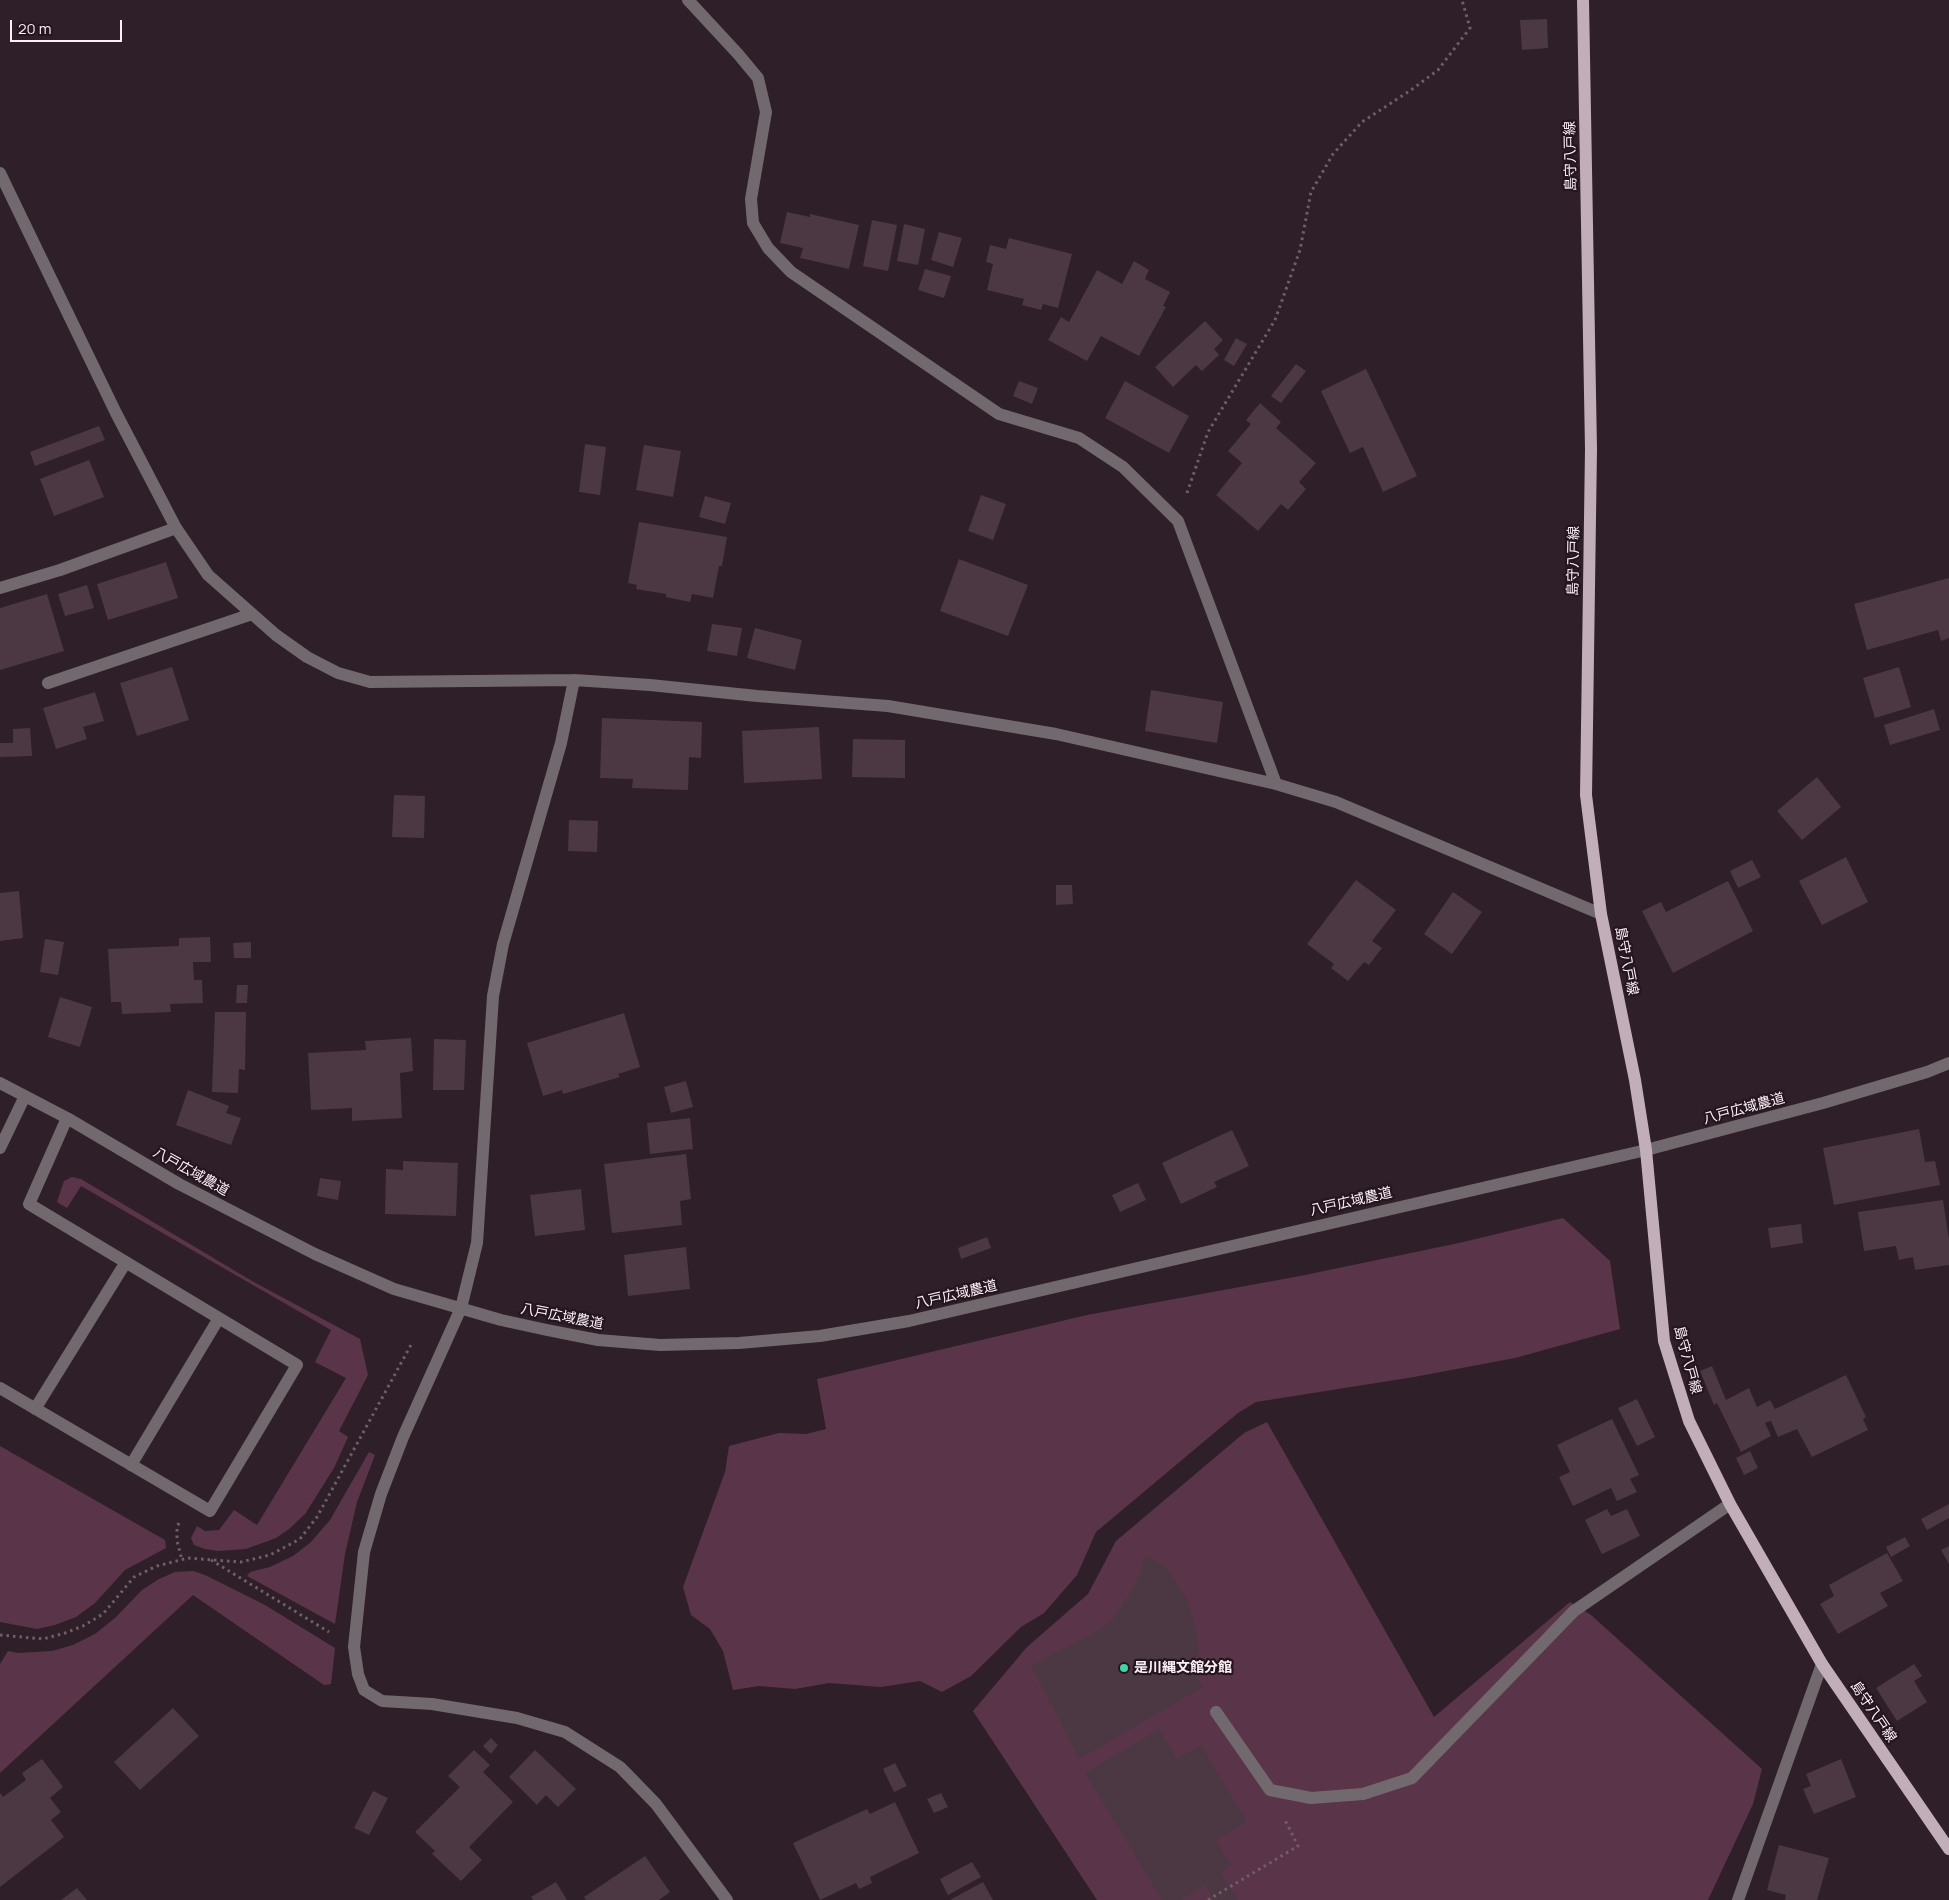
<!DOCTYPE html>
<html>
<head>
<meta charset="utf-8">
<style>
	body { margin:0 }
	#map { position:relative; width:1949px; height:1900px; overflow:hidden; background:#2f1f28; font-family:Manrope,sans-serif }
	canvas { display:block }
	.scale { position:absolute; left:10px; top:20px; width:112px; height:22px; box-sizing:border-box; border:2px solid #fcf0f6; border-top:0; padding-left:6px; font-size:15px; line-height:18px; white-space:nowrap; color:#fcf0f6; -webkit-text-stroke:4px #25151e; paint-order:stroke }
</style>
</head>
<body>
<div id="map">
<canvas width="1949" height="1900"></canvas>
<div class="scale">20 m</div>
</div>
<script>
const c = document.querySelector('canvas').getContext('2d');
c.lineJoin = 'round';
function fill(path, color) {
  c.fillStyle = color;
  c.fill(path, 'evenodd');
}
function poly(rows) {
  const path = new Path2D();
  for (const r of rows) {
    path.moveTo(r[0], r[1]);
    for (let i = 2; i < r.length; i += 2) path.lineTo(r[i], r[i + 1]);
  }
  return path;
}
function stroke(path, color, width, dash) {
  c.strokeStyle = color;
  c.lineWidth = width;
  c.lineCap = dash ? 'butt' : 'round';
  c.setLineDash(dash || []);
  c.stroke(path);
}
function label(font, color, halo, rows, align = 'center') {
  c.font = font + ' Manrope,"Noto Sans JP",sans-serif';
  c.lineWidth = 4.5;
  c.setLineDash([]);
  c.textBaseline = 'middle';
  c.strokeStyle = halo;
  c.fillStyle = color;
  for (const [text, x, y, turn = 0] of rows) {
    c.save();
    c.translate(x, y);
    c.rotate((+turn || 0) * Math.PI / 180);
    c.textAlign = isNaN(turn) ? turn : align;
    if (halo) c.strokeText(text, 0, 0);
    c.fillText(text, 0, 0);
    c.restore();
  }
}
fill(poly([
	[72,1177,81,1179,252,1281,360,1339,368,1375,339,1431,348,1437,334,1468,305,1514,289,1529,276,1538,246,1549,218,1551,205,1549,194,1545,191,1538,197,1526,205,1531,219,1530,234,1510,257,1525,346,1378,315,1362,331,1330,81,1186,67,1208,57,1202,64,1181],
	[1563,1218,1610,1261,1620,1329,1515,1358,1414,1377,1256,1402,1238,1413,1096,1532,1077,1575,1044,1613,1021,1627,971,1676,942,1692,920,1681,881,1687,829,1683,795,1689,759,1686,733,1690,723,1651,710,1629,691,1615,683,1587,725,1472,729,1446,779,1433,806,1434,826,1429,817,1379,1087,1315,1300,1276,1459,1243],
	[1267,1422,1434,1717,1570,1602,1591,1615,1762,1769,1753,1804,1708,1900,1097,1900,973,1711,1027,1647,1088,1594,1116,1541,1244,1433],
	[0,1446,165,1540,166,1548,125,1570,95,1603,76,1617,55,1625,37,1629,0,1622],
	[369,1452,375,1455,357,1502,345,1554,335,1624,247,1576,250,1572,270,1567,293,1556,311,1542,330,1520],
	[193,1571,205,1575,265,1605,335,1648,331,1684,324,1685,193,1595,0,1773,0,1664,8,1651,18,1653,52,1651,73,1645,95,1634,115,1618,142,1590,159,1579,175,1572]
]), '#5a354a');
fill(poly([
	[1547,19,1548,48,1522,50,1520,20],
	[787,212,810,217,810,214,859,225,849,269,800,258,803,248,780,243],
	[872,220,897,225,888,271,863,266],
	[904,224,925,229,918,265,897,261],
	[939,232,962,238,953,267,931,260],
	[1009,238,1072,254,1058,308,1043,304,1041,310,1022,305,1024,299,987,290,993,264,986,262,990,245,1006,249],
	[1134,261,1149,270,1145,279,1170,292,1163,306,1166,307,1139,356,1101,336,1087,361,1048,340,1061,317,1069,322,1097,270,1122,284],
	[925,269,951,276,944,298,918,290],
	[1205,321,1223,340,1214,349,1219,355,1202,371,1196,365,1173,387,1155,367],
	[1236,338,1247,344,1234,366,1224,360],
	[1296,364,1306,371,1281,403,1271,396],
	[1366,369,1417,476,1383,492,1363,447,1350,453,1321,391],
	[1019,381,1038,388,1032,404,1013,396],
	[1125,381,1189,416,1169,453,1105,418],
	[1260,403,1281,422,1276,428,1316,463,1299,482,1306,489,1288,510,1281,504,1258,531,1216,495,1242,463,1228,451,1251,424,1246,420],
	[99,426,105,440,35,466,30,452],
	[585,444,606,447,600,495,579,492],
	[644,445,681,451,673,497,636,490],
	[89,460,104,497,54,516,40,479],
	[981,495,1006,504,993,540,968,531],
	[705,496,731,503,725,524,699,517],
	[639,522,727,537,722,566,719,566,713,598,692,594,690,602,666,597,666,594,636,589,637,585,628,583],
	[959,559,1028,585,1008,636,940,611],
	[166,562,178,598,108,620,97,584],
	[1949,578,1949,638,1941,641,1938,630,1867,650,1854,604],
	[87,585,94,608,65,616,58,594],
	[47,594,64,651,0,670,0,608],
	[712,624,742,628,737,656,707,651],
	[755,628,802,640,795,670,747,658],
	[172,667,189,720,137,736,120,683],
	[1899,667,1911,707,1875,718,1863,678],
	[1151,690,1223,702,1217,743,1145,731],
	[95,692,104,721,83,727,87,739,56,749,43,708],
	[1934,709,1940,730,1890,745,1884,725],
	[602,718,702,722,701,758,689,757,688,790,632,788,633,779,600,778],
	[819,727,822,779,744,783,742,731],
	[30,728,32,756,0,757,0,743,13,743,13,729],
	[853,739,905,740,905,778,852,777],
	[1817,777,1841,807,1802,840,1777,811],
	[394,795,425,796,424,838,392,837],
	[569,820,598,821,597,852,568,851],
	[1846,857,1868,902,1822,925,1799,881],
	[1752,860,1761,877,1738,888,1730,871],
	[1356,880,1396,910,1372,941,1382,948,1369,965,1364,962,1348,981,1331,968,1334,964,1307,944],
	[1728,881,1753,931,1673,973,1642,911,1661,902,1666,912],
	[1056,885,1072,885,1073,904,1056,905],
	[19,891,23,938,0,941,0,893],
	[1453,892,1482,912,1452,954,1424,934],
	[210,937,211,962,193,962,194,980,202,980,203,1003,170,1004,171,1012,122,1014,121,1002,111,1002,108,949,179,946,179,938],
	[45,939,64,942,58,975,40,972],
	[251,942,251,958,234,958,233,943],
	[237,985,248,985,247,1003,236,1003],
	[60,997,92,1007,80,1047,48,1037],
	[215,1012,246,1012,245,1070,239,1069,238,1093,212,1092],
	[624,1013,640,1067,618,1074,620,1077,563,1094,562,1090,543,1096,527,1043],
	[411,1038,413,1071,400,1073,402,1118,352,1121,352,1108,311,1110,308,1053,366,1050,365,1041],
	[434,1039,466,1040,464,1090,433,1090],
	[686,1081,693,1107,671,1113,664,1087],
	[188,1090,229,1106,226,1113,241,1118,231,1145,176,1125],
	[690,1118,693,1149,650,1154,647,1123],
	[1919,1129,1925,1162,1935,1161,1940,1185,1834,1205,1823,1148],
	[1232,1130,1249,1166,1214,1182,1217,1187,1181,1204,1162,1163],
	[686,1154,691,1199,680,1201,682,1225,612,1233,604,1164],
	[403,1161,458,1163,456,1216,385,1214,386,1169,403,1170],
	[320,1178,341,1181,338,1200,317,1196],
	[1138,1183,1146,1200,1120,1212,1112,1195],
	[581,1189,585,1230,535,1236,530,1195],
	[1943,1200,1949,1239,1949,1265,1915,1270,1913,1257,1899,1260,1896,1246,1864,1251,1858,1212],
	[1801,1224,1803,1243,1771,1248,1768,1228],
	[987,1237,991,1248,961,1259,958,1248],
	[686,1247,690,1289,628,1296,624,1255],
	[1712,1366,1726,1400,1749,1388,1757,1407,1770,1400,1775,1409,1846,1375,1866,1417,1863,1419,1868,1430,1812,1457,1797,1429,1778,1437,1771,1421,1765,1423,1771,1436,1741,1452,1717,1403,1714,1405,1700,1371],
	[1637,1399,1655,1437,1637,1446,1618,1408],
	[1612,1419,1639,1475,1630,1479,1637,1492,1617,1501,1611,1488,1573,1506,1559,1477,1570,1472,1557,1445],
	[1750,1451,1758,1468,1744,1475,1736,1458],
	[1949,1504,1949,1518,1927,1530,1921,1519],
	[1607,1509,1611,1516,1627,1509,1640,1536,1602,1554,1585,1520],
	[1905,1537,1910,1546,1891,1557,1886,1547],
	[1949,1546,1949,1564,1941,1550],
	[1887,1553,1903,1581,1880,1593,1888,1606,1838,1634,1820,1604,1834,1596,1829,1585],
	[1146,1555,1166,1567,1186,1597,1195,1626,1199,1650,1194,1672,1203,1687,1079,1759,1031,1666,1088,1636,1112,1620,1127,1598,1140,1573],
	[1914,1664,1922,1676,1914,1681,1927,1702,1897,1721,1876,1688],
	[173,1708,199,1736,140,1790,114,1762],
	[1159,1729,1177,1759,1201,1745,1247,1822,1216,1840,1231,1865,1221,1872,1238,1900,1214,1900,1205,1885,1181,1900,1162,1900,1085,1773],
	[491,1738,498,1745,491,1754,483,1746],
	[474,1750,490,1765,483,1772,513,1802,469,1847,482,1860,461,1881,432,1854,435,1851,415,1832,460,1787,448,1776],
	[535,1750,576,1789,558,1807,546,1795,537,1805,509,1777],
	[42,1759,63,1787,50,1798,61,1812,51,1820,64,1837,0,1887,0,1793,3,1797,26,1780,22,1773],
	[1841,1759,1856,1797,1814,1814,1803,1789,1811,1786,1806,1774],
	[895,1763,907,1786,894,1792,883,1769],
	[373,1791,388,1798,369,1835,354,1828],
	[941,1793,948,1807,934,1813,927,1799],
	[895,1802,919,1853,870,1877,872,1883,859,1889,856,1883,820,1900,793,1843,867,1809,870,1814],
	[1779,1845,1829,1858,1817,1900,1785,1900,1786,1895,1767,1890],
	[645,1856,670,1892,659,1900,586,1900,584,1897],
	[972,1862,981,1877,948,1895,940,1879],
	[556,1882,567,1900,533,1900,531,1897],
	[983,1882,993,1900,950,1900],
	[77,1888,87,1900,61,1900]
]), '#4b3842');
stroke(poly([
	[1187,493,1208,432,1275,320,1300,250,1311,192,1333,154,1362,122,1411,90,1438,70,1470,28,1462,0],
	[179,1523,177,1527,177,1541,182,1560],
	[211,1560,329,1632],
	[0,1635,43,1639,65,1633,83,1626,103,1614,134,1577,157,1566,188,1558,241,1562,270,1555,300,1539,317,1517,412,1343],
	[1208,1900,1298,1846,1285,1820]
]), '#6f6068', 3, [2.5, 4]);
stroke(poly([
	[688,0,738,54,758,78,766,112,751,199,753,223,768,248,791,272,999,414,1079,438,1123,467,1178,521,1276,784],
	[0,173,116,413,176,528,208,575,276,635,307,657,338,673,370,682,574,680,650,685,757,696,888,706,1056,734,1276,784,1336,802,1601,914],
	[0,588,60,570,176,528],
	[574,680,561,743,503,944,493,996,477,1243,461,1308,403,1437,381,1494,364,1552,354,1647,358,1674,364,1690,382,1701,432,1704,517,1718,565,1732,620,1767,656,1804,727,1900],
	[48,683,252,614],
	[0,1083,67,1118,179,1184,315,1254,394,1289,501,1320,547,1330,598,1340,660,1345,739,1343,820,1336,909,1321,1646,1150,1823,1103,1927,1072,1949,1063],
	[0,1148,25,1096],
	[0,1388,210,1511,297,1365,29,1204,67,1118],
	[35,1409,126,1262],
	[131,1465,219,1318],
	[1216,1712,1270,1790,1311,1798,1363,1794,1412,1778,1574,1611,1730,1504],
	[1738,1900,1822,1664]
]), '#72696e', 12);
stroke(poly([
	[1583,0,1591,449,1586,795,1601,914,1635,1080,1646,1150,1664,1341,1689,1421,1730,1504,1822,1664,1949,1849]
]), '#c1aeb8', 12);
for (const [x, y, r, color] of [
	[1124,1668,5,"#40d4a1"]
]) {
  const dot = new Path2D();
  dot.arc(x, y, r, 0, 2 * Math.PI);
  c.fillStyle = color;
  c.fill(dot);
  stroke(dot, '#25151e', 2);
}
label('14px', '#fcf0f6', '#25151e', [
	["島守八戸線",1571,156,-91],
	["島守八戸線",1574,561,-89],
	["島守八戸線",1626,961,79],
	["八戸広域農道",1744,1109,-15],
	["八戸広域農道",191,1172,29],
	["八戸広域農道",1351,1202,-13],
	["八戸広域農道",956,1295,-13],
	["八戸広域農道",562,1317,11],
	["島守八戸線",1687,1360,75],
	["島守八戸線",1873,1712,56]
]);
label('bold 14px', '#fcf0f6', '#25151e', [
	["是川縄文館分館",1134,1668]
], 'left');
</script>
</body>
</html>
